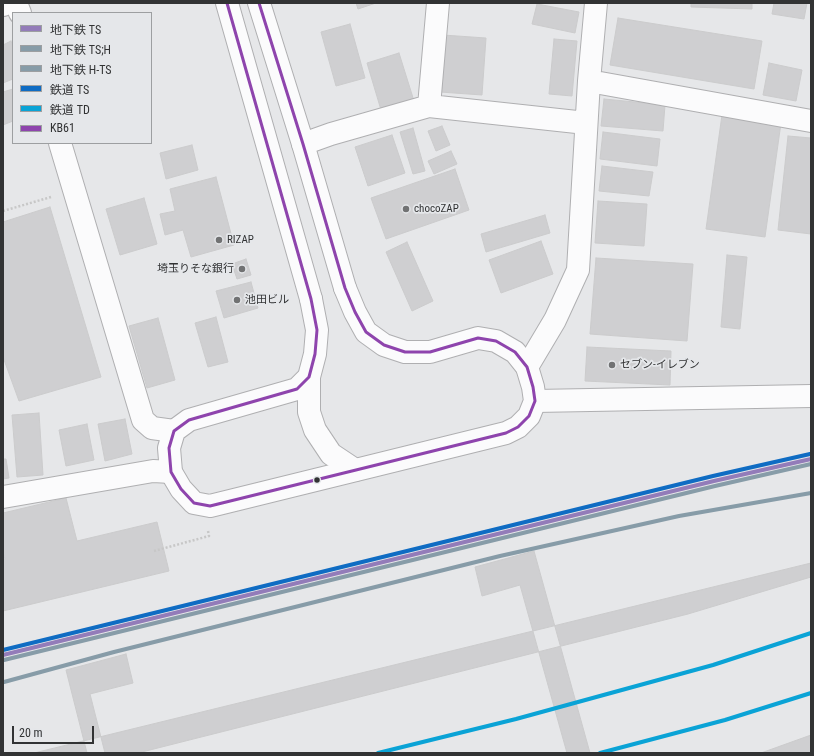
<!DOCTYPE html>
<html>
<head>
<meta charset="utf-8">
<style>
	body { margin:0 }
	#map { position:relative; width:814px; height:756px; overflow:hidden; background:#e6e7e9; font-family:"Roboto Condensed","Noto Sans JP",sans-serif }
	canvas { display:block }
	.frame { position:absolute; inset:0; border:4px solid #323334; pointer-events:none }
	.legend { position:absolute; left:12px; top:12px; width:140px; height:132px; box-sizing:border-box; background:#e5e7ea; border:1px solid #9d9fa1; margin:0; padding:5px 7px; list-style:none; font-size:12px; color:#323334 }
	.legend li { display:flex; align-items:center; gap:8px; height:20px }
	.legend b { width:20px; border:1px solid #9d9fa1 }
	.scale { position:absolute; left:12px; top:726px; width:82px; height:18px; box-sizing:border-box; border:2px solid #323334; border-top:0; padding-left:5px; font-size:12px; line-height:14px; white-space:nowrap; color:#323334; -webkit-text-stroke:3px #e5e7ea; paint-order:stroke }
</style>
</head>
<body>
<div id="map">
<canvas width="814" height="756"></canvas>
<div class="frame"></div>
<ul class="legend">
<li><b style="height:5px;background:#937cb9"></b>地下鉄 TS</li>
<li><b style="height:5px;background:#879ca8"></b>地下鉄 TS;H</li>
<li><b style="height:5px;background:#879ca8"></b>地下鉄 H-TS</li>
<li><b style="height:5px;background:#0f6cc3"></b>鉄道 TS</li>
<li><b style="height:5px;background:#0aa3d6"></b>鉄道 TD</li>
<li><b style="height:5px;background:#8e44ad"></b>KB61</li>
</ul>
<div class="scale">20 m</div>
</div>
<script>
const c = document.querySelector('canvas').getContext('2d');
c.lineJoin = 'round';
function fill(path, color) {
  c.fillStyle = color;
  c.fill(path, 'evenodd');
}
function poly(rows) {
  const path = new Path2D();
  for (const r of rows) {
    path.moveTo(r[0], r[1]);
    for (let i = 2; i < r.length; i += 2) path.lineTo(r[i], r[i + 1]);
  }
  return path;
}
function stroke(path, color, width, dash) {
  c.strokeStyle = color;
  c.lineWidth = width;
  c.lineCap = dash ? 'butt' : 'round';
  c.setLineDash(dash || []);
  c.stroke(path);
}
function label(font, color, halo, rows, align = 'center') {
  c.font = font + ' "Roboto Condensed","Noto Sans JP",sans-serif';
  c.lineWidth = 3.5;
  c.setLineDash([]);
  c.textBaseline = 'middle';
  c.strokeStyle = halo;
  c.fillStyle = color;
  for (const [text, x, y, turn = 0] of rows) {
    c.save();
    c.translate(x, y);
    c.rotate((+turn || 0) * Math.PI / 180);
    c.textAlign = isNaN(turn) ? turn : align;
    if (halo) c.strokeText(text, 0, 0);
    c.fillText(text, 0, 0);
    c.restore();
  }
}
const building = poly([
	[356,3,376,3,358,9,356,3],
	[691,3,752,3,752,9,691,7,691,3],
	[774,3,807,3,804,19,772,14,774,3],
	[537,4,579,12,575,33,532,24,537,4],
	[618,18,762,41,754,89,610,65,618,18],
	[350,24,365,78,336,86,321,32,350,24],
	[443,35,486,38,482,95,440,92,443,35],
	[554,39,577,41,572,96,549,94,554,39],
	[11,41,13,46,13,79,3,83,3,45,11,41],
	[399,53,414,101,381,110,367,63,399,53],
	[769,63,802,70,796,101,763,95,769,63],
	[13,89,13,121,3,125,3,92,13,89],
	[604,99,665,105,663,131,601,126,604,99],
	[722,115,781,123,765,237,706,229,722,115],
	[442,126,450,145,436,151,428,131,442,126],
	[413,128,425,171,413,174,400,132,413,128],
	[603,132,660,139,657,166,600,159,603,132],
	[392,135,405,173,368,186,355,147,392,135],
	[788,136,811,138,811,234,778,230,788,136],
	[192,145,198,170,166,179,160,153,192,145],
	[451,151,457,164,434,174,428,161,451,151],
	[602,166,653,172,649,196,599,191,602,166],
	[455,169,469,210,386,239,371,198,455,169],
	[216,177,234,245,191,257,183,230,165,235,160,214,175,211,170,189,216,177],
	[144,198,157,244,120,255,106,209,144,198],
	[598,201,647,204,644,246,595,243,598,201],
	[50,207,101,377,19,401,3,357,3,222,50,207],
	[545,215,550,233,486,252,481,234,545,215],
	[541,241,553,274,501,293,489,260,541,241],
	[407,242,433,301,412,311,386,252,407,242],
	[727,255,747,257,740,329,721,327,727,255],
	[596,258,693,264,687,341,590,334,596,258],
	[246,259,251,275,237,279,232,264,246,259],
	[251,282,258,308,224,318,216,291,251,282],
	[216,317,228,362,208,367,195,323,216,317],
	[158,318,175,380,147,388,129,326,158,318],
	[587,347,671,351,670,385,585,381,587,347],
	[39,413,43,475,17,477,12,415,39,413],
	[125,419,132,454,105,461,98,424,125,419],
	[87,424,94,460,66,466,59,430,87,424],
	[3,459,6,459,9,478,3,479,3,459],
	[66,498,77,541,157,522,169,571,3,611,3,559,5,559,3,552,3,513,66,498],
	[534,551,590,753,567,753,520,585,482,596,475,567,534,551],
	[811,563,811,577,688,614,138,753,34,753,811,563],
	[126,654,133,683,90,694,105,753,87,753,66,670,126,654],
	[811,735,811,753,761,753,811,735]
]);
fill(building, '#cfcfd1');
stroke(building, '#cbcbcc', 1);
const minor = poly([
	[16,3,20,13],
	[589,81,811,121],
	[429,106,438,3],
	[60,143,143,420,152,428,174,431],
	[303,144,331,134,429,106,586,123],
	[527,367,555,320,578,270,589,81,596,3],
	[309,377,309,412,315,430,331,454,355,470],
	[535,401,811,396],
	[3,497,153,471,171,472]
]);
const tertiary = poly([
	[3,5,8,3],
	[311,299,317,330,315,354,309,377,297,389,189,420,174,431,169,448,171,472,181,489,194,503,210,506,506,433,518,427,529,416,535,401,533,387,527,367,515,352,496,341,478,338,430,352,405,352,384,345,366,332,355,312,345,288]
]);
const secondary = poly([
	[227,3,311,299],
	[259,3,303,144,345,288]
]);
stroke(minor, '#afafb1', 24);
stroke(tertiary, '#afafb1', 24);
stroke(secondary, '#afafb1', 24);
stroke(poly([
	[3,211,51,197],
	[154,551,209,536,208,531]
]), '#c7c7c7', 2.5, [2, 2]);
stroke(minor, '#fbfbfc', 22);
stroke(tertiary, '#fbfbfc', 22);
stroke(secondary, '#fbfbfc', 22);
stroke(poly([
	[227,3,311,299,317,330,315,354,309,377,297,389,189,420,174,431,169,448,171,472,181,489,194,503,210,506,506,433,518,427,529,416,535,401,533,387,527,367,515,352,496,341,478,338,430,352,405,352,384,345,366,332,355,312,345,288,303,144,259,3]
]), '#8e44ad', 3);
stroke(poly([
	[3,650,713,476,810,454]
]), '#0f6cc3', 4);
stroke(poly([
	[378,753,516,719,713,665,811,633],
	[600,753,725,720,811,693]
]), '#0aa3d6', 4);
stroke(poly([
	[3,655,714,481,811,459]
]), '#937cb9', 4);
stroke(poly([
	[4,660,715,486,811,464]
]), '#879ca8', 4);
stroke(poly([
	[4,682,114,652,500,556,679,516,811,493]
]), '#879ca8', 4);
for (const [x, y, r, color] of [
	[406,209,4,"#717273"],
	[219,240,4,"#717273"],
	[242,269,4,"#717273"],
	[237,300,4,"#717273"],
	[612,365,4,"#717273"],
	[317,480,3.5,"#323334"]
]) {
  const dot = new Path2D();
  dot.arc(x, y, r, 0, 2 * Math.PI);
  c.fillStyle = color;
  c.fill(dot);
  stroke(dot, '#e5e7ea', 1.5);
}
label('11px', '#323334', '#e5e7ea', [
	["chocoZAP",414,209],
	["RIZAP",227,240],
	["埼玉りそな銀行",234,269,"right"],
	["池田ビル",245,300],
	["セブン-イレブン",620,365]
], 'left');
</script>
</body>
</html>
